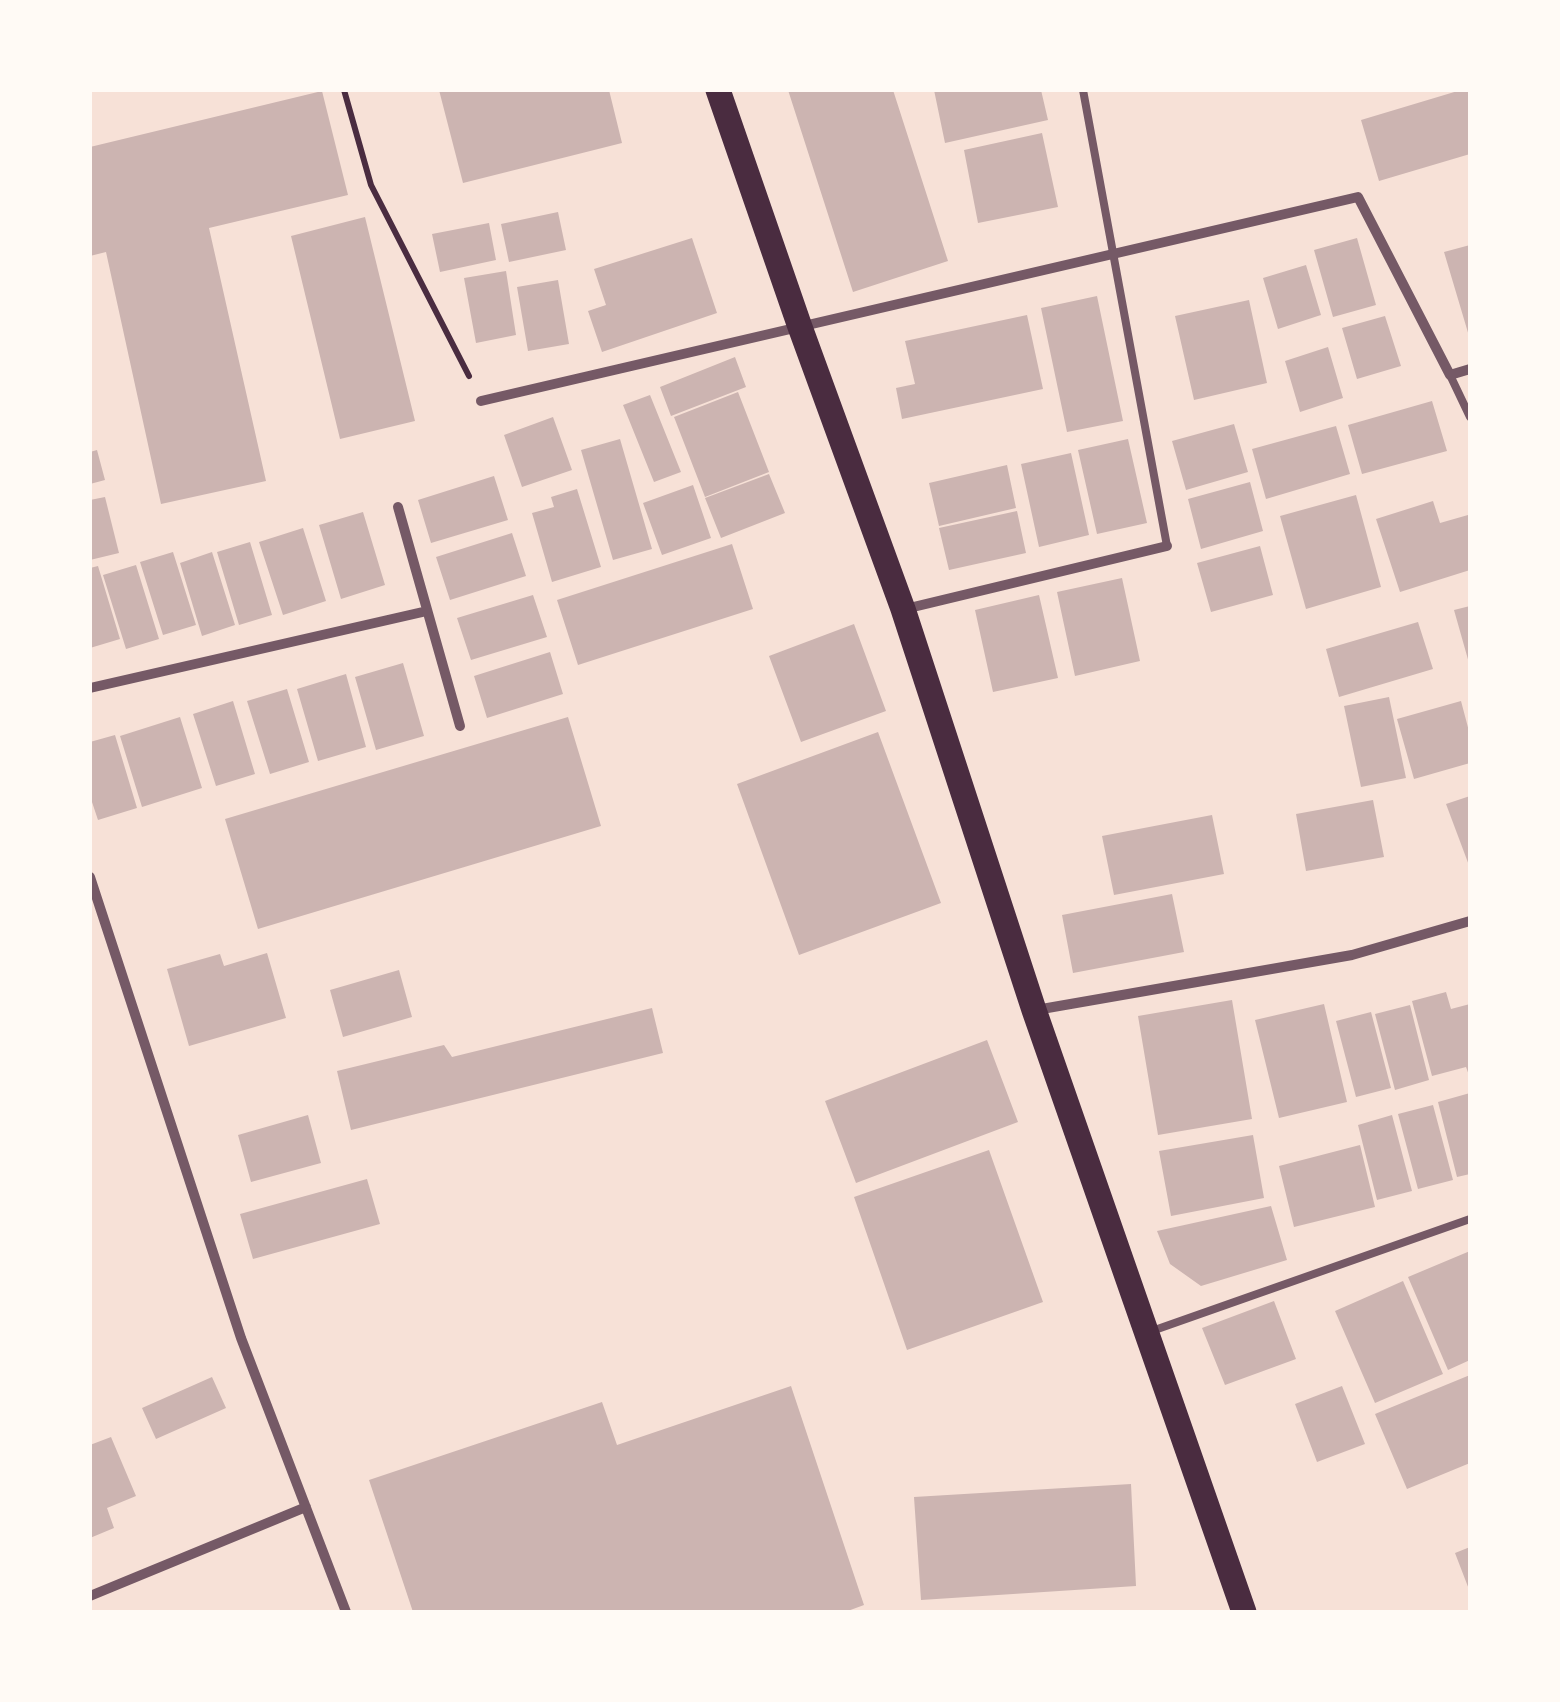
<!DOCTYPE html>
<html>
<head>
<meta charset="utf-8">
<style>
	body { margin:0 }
	#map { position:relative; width:1560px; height:1702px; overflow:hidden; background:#f7e1d7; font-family:"Fira Sans",sans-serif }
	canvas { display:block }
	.frame { position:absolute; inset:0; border:92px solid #fffaf5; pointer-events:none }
</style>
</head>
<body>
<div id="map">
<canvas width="1560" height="1702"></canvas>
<div class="frame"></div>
</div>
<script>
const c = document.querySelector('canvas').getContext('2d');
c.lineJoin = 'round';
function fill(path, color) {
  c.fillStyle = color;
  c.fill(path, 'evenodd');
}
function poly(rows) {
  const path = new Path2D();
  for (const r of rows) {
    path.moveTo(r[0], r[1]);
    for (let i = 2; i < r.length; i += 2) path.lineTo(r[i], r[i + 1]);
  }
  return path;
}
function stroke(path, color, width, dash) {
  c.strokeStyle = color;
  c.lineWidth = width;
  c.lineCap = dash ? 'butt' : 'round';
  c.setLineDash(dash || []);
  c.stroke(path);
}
fill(poly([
	[439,90,609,90,622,143,463,183],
	[788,90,893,90,948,261,853,292],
	[934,90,1041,90,1048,120,945,143],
	[1461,90,1470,90,1470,154,1379,181,1361,120],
	[322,91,348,195,209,228,266,481,161,504,106,252,90,256,90,147],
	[1042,133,1058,207,978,223,964,150],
	[558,212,566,250,509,262,501,224],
	[365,217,415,421,340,439,291,236],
	[489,223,496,260,440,272,432,234],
	[692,238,717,313,602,352,588,311,606,305,594,269],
	[1357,238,1376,305,1333,317,1314,250],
	[1470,245,1470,336,1469,336,1444,252],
	[1306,265,1321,315,1278,329,1263,278],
	[506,271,516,335,476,343,464,278],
	[558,280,569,344,528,351,517,287],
	[1097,296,1123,421,1067,432,1041,308],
	[1249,300,1267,383,1194,400,1175,316],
	[1027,315,1043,389,902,419,896,388,915,384,905,341],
	[1385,316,1401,366,1357,379,1342,328],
	[1328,347,1343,398,1300,412,1285,361],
	[735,357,746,387,671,416,660,387],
	[738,392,769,472,705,497,674,417],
	[650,395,681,472,654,482,623,405],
	[1432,401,1447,451,1362,474,1348,425],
	[553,417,572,470,522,487,504,435],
	[1234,424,1248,472,1186,490,1172,441],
	[1336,426,1350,474,1266,499,1252,449],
	[620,439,652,549,613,560,581,450],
	[1128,439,1147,523,1097,534,1078,450],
	[97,450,105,480,90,484,90,452],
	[1071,453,1089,535,1039,547,1021,464],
	[1007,465,1016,508,939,526,929,483],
	[769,474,785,513,721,538,705,498],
	[494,476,508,520,431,543,418,500],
	[1250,482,1263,531,1201,549,1188,499],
	[693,485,711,538,662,555,643,503],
	[577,489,601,567,552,582,532,513,554,507,551,497],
	[1356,495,1381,587,1306,609,1280,516],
	[105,497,119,553,90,560,90,500],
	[1433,501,1440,523,1468,515,1470,570,1400,592,1376,519],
	[1017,511,1026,553,949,570,939,528],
	[363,512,385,585,341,599,319,525],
	[303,528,326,601,283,615,259,542],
	[512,533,526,576,450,600,436,557],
	[250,542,272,615,239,625,217,552],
	[732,544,753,609,578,665,557,600],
	[1260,546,1273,595,1211,612,1197,563],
	[173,552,196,625,163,635,140,562],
	[212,552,235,625,202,636,180,563],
	[136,565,159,639,126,649,103,575],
	[98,566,120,639,90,648,90,568],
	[1122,578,1140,661,1075,676,1057,592],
	[533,595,547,637,471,660,457,618],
	[1039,595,1058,678,993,692,975,610],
	[1470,606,1470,662,1469,663,1454,610],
	[1418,622,1433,669,1339,697,1326,649],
	[854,624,886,711,801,742,769,656],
	[550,652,563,694,487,718,474,676],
	[403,663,424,736,376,750,355,677],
	[346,674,366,747,318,761,297,689],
	[287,689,309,762,270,774,247,701],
	[1389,697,1406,778,1361,787,1344,706],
	[233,701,255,774,216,786,193,714],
	[1461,701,1470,735,1470,763,1414,779,1397,719],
	[180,717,202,788,142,807,120,736],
	[568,717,601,826,258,929,225,819],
	[878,732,941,903,799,955,737,784],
	[115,735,137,808,98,820,90,796,90,742],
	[1470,796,1470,868,1446,804],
	[1373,800,1384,857,1306,871,1296,814],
	[1212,815,1224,874,1114,895,1102,836],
	[1172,894,1184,952,1073,973,1062,915],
	[267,953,286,1018,189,1046,167,969,220,954,224,966],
	[399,970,412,1017,343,1037,330,990],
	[1446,992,1451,1009,1470,1004,1470,1078,1466,1067,1432,1076,1412,1001],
	[1232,1000,1252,1119,1158,1135,1138,1016],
	[1324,1004,1347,1102,1279,1118,1255,1020],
	[1410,1005,1429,1080,1395,1090,1375,1014],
	[652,1008,663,1053,351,1130,337,1071,444,1045,452,1057],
	[1371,1012,1391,1088,1356,1097,1336,1021],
	[987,1040,1018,1122,856,1183,825,1101],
	[1470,1093,1470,1174,1457,1177,1438,1102],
	[1433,1105,1453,1180,1418,1189,1398,1114],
	[308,1115,321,1163,251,1182,238,1135],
	[1392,1115,1412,1191,1377,1200,1358,1125],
	[1253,1135,1264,1198,1171,1216,1159,1151],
	[1360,1145,1375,1207,1294,1227,1279,1166],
	[989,1150,1043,1302,907,1350,854,1197],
	[367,1179,380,1224,253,1259,240,1214],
	[1271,1206,1287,1260,1201,1286,1170,1264,1157,1231],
	[1470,1251,1470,1360,1448,1370,1408,1277],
	[1403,1281,1443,1374,1375,1403,1335,1311],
	[1274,1301,1296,1359,1225,1385,1202,1328],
	[1470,1375,1470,1463,1407,1489,1375,1414],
	[212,1377,226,1408,156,1439,142,1408],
	[791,1386,864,1605,845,1612,413,1612,369,1480,602,1402,617,1445],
	[1342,1386,1365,1444,1317,1462,1295,1404],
	[111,1437,136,1496,107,1508,114,1528,90,1538,90,1445],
	[1131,1484,1136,1586,921,1600,914,1497],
	[1470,1547,1470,1592,1455,1553]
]), '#ccb4b1');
stroke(poly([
	[344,90,371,185,469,376]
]), '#4a2c40', 6);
stroke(poly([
	[1083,90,1167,546],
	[1450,375,1470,417],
	[1149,1332,1470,1219]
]), '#755966', 8);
stroke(poly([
	[481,401,1358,197,1450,375,1470,369],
	[398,507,460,726],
	[905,609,1167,546],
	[90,688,427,611],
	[90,877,241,1338,346,1612],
	[1036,1010,1352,955,1470,921],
	[90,1596,306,1507]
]), '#755966', 10);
stroke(poly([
	[718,90,800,327,903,609,1034,1010,1244,1612]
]), '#4a2c40', 25);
</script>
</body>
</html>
